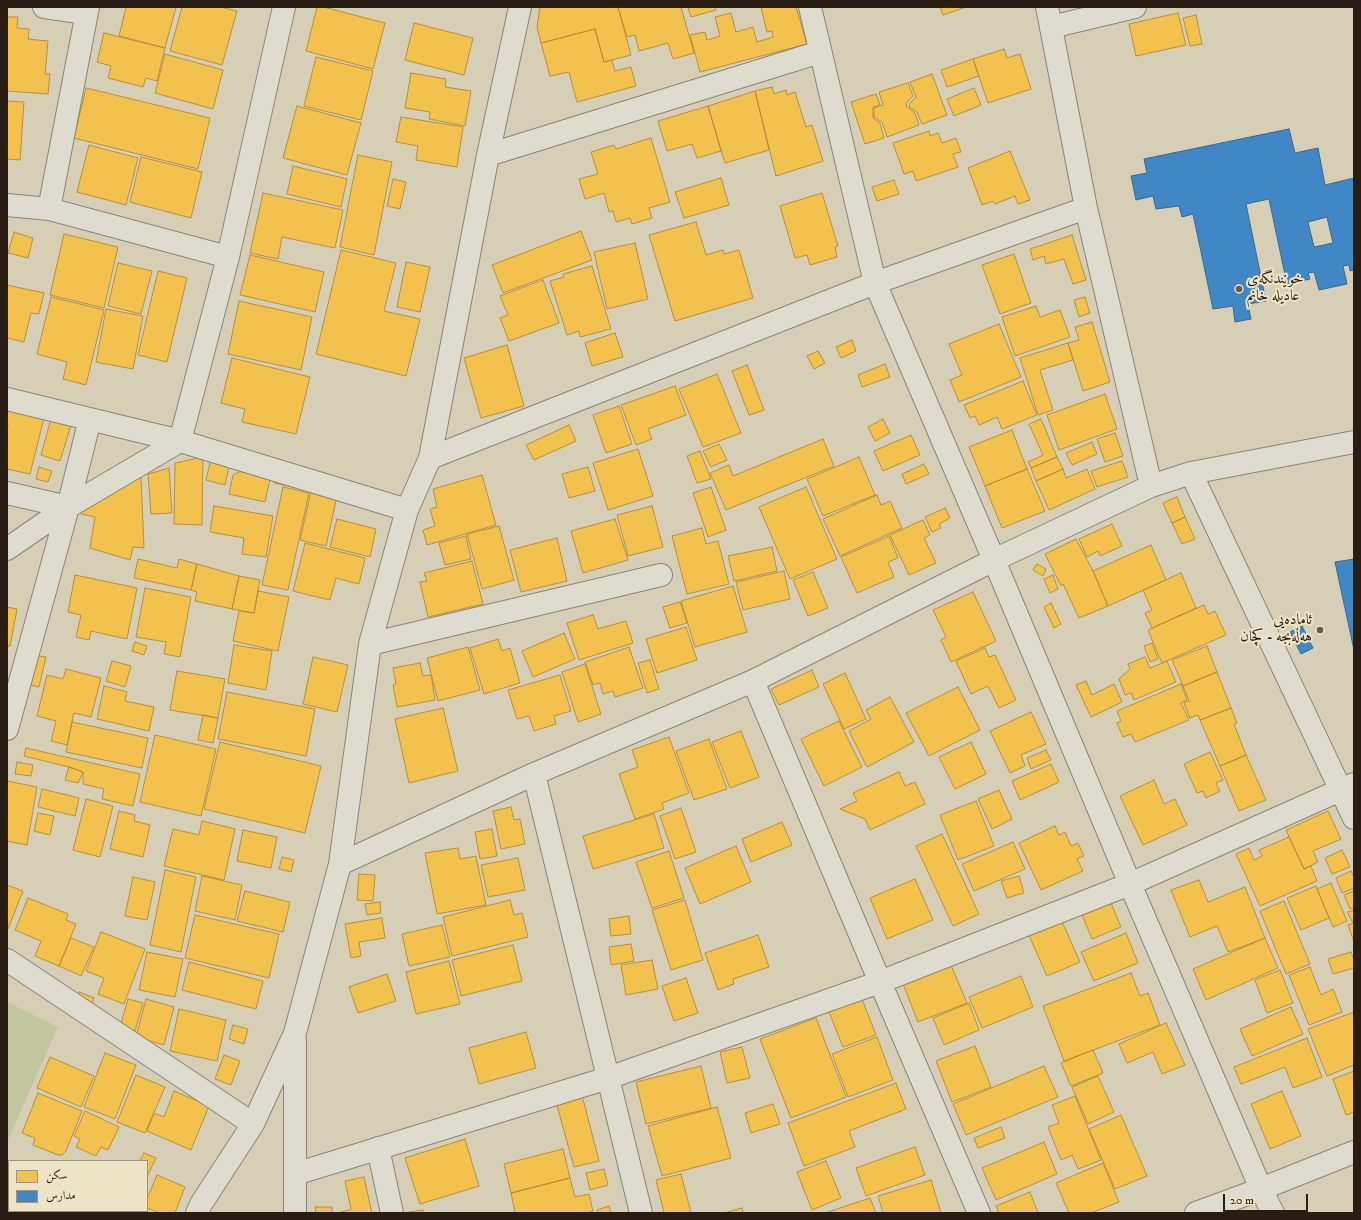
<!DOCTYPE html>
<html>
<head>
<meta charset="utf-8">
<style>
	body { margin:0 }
	#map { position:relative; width:1361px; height:1220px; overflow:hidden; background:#d6cfb6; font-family:"IM FELL DW Pica",Amiri,serif }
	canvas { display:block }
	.frame { position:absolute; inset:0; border:8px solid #291c13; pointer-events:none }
	.legend { position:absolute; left:8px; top:1160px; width:140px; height:52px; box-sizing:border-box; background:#ede4c6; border:1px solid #9f947e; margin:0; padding:5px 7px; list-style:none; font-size:12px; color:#291c13 }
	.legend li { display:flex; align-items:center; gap:8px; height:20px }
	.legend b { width:20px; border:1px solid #9f947e }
	.scale { position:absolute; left:1223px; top:1194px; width:85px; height:18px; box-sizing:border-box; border:2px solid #291c13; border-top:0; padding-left:5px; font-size:12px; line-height:14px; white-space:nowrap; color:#291c13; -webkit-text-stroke:3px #ede4c6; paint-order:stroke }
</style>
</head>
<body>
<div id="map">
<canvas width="1361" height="1220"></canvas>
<div class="frame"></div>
<ul class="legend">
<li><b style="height:11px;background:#f2c14e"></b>سكن</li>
<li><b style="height:11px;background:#3f88c5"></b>مدارس</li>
</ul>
<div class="scale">20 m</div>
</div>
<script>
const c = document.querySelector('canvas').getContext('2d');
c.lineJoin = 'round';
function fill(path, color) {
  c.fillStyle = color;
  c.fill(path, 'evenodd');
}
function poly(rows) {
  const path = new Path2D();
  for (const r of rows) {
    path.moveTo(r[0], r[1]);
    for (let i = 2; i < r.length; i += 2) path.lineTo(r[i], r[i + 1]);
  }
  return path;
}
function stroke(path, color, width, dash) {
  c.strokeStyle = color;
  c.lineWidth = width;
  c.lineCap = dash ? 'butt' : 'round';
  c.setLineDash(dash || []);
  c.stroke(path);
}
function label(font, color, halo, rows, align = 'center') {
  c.font = font + ' "IM FELL DW Pica",Amiri,serif';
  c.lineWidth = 4;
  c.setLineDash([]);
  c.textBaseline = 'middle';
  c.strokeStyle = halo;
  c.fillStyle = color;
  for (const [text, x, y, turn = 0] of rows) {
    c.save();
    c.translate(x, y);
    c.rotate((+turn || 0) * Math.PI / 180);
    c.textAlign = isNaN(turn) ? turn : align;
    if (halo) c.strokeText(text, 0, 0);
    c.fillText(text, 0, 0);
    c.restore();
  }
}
fill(poly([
	[7,1002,58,1027,7,1142]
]), '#c2c69d');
const homes = poly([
	[126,7,176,7,165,48,119,36,126,7],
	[182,7,220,7,237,11,222,65,170,51,182,7],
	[317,7,323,7,385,23,373,69,306,51,317,7],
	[540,7,618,7,631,55,604,62,595,29,541,43,537,27,540,7],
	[618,7,681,7,694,53,673,59,668,43,639,51,635,35,627,37,618,7],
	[688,7,715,7,716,10,691,17,688,7],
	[761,7,796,7,807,44,700,72,690,35,705,32,707,40,720,36,715,17,731,13,736,32,753,27,757,42,773,37,772,31,767,32,761,7],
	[940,7,966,7,943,15,940,7],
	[1178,13,1186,45,1136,56,1129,24,1178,13],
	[1196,15,1202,44,1190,46,1183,18,1196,15],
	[7,17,18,17,17,28,29,29,28,39,48,41,45,74,50,74,48,94,7,91,7,17],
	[414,23,473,38,464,75,405,60,414,23],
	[595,29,604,62,612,60,615,71,631,67,636,86,577,102,569,72,550,76,541,43,595,29],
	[104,33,165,48,157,81,146,78,143,87,108,78,111,66,97,62,104,33],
	[1004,49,1007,58,1020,54,1031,89,988,103,973,59,1004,49],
	[165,54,223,70,213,109,155,93,165,54],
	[316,57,373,71,361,120,304,106,316,57],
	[973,59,979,76,947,87,941,70,973,59],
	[411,73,446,79,445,87,471,91,465,126,429,119,430,112,405,108,411,73],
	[932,74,947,115,922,124,917,112,909,107,910,103,916,97,910,82,932,74],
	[908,83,913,96,907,102,906,106,915,113,919,125,887,137,882,122,874,117,874,108,883,105,879,92,908,83],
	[772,87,774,94,786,90,787,95,795,92,806,127,812,125,823,161,776,176,755,91,772,87],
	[86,88,210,118,198,169,74,138,86,88],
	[974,88,981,105,954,116,947,99,974,88],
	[755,91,769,150,725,163,708,106,755,91],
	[876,94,880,105,873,107,873,118,880,123,884,138,865,144,851,102,876,94],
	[7,101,24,102,20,160,7,159,7,101],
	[297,106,361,123,347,175,283,158,297,106],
	[708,106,721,151,697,158,692,144,667,151,658,121,708,106],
	[401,117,463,127,457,167,416,160,418,146,396,142,401,117],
	[929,131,930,136,938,133,942,143,956,138,961,152,953,154,958,167,916,181,913,171,904,174,893,143,929,131],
	[651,138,670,202,649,208,652,218,632,224,630,218,616,222,613,211,609,212,604,193,585,199,579,179,598,174,591,152,614,145,616,149,651,138],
	[89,145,138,158,126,205,77,192,89,145],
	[1010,151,1030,200,1018,204,1015,196,995,204,993,201,982,205,968,168,1010,151],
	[358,155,392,162,374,255,340,247,358,155],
	[141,157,202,172,191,218,130,202,141,157],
	[293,166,347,179,341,207,287,194,293,166],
	[721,178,729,205,684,218,675,192,721,178],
	[393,179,406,182,400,209,387,206,393,179],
	[894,180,899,194,877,201,872,187,894,180],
	[263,193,343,210,335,248,282,237,278,259,250,253,263,193],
	[822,193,838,246,835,247,837,257,810,265,807,255,795,258,780,206,822,193],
	[696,222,706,255,723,250,724,254,739,250,753,298,675,321,649,235,696,222],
	[581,231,592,260,503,293,492,265,581,231],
	[14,232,33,238,28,258,8,253,14,232],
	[64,234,118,247,104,308,50,295,64,234],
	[1072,235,1086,280,1073,284,1064,259,1046,264,1044,256,1033,260,1030,249,1072,235],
	[635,243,648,299,607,309,594,252,635,243],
	[341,250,396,263,384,311,420,319,406,376,316,354,341,250],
	[1014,254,1031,303,1000,314,982,265,1014,254],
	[250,255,324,272,315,312,240,295,250,255],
	[406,262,430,267,420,312,397,307,406,262],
	[118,263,152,271,141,314,108,306,118,263],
	[592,266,611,329,580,337,579,331,567,335,550,281,564,277,563,274,592,266],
	[158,271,187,278,167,362,138,355,158,271],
	[543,280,559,323,509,341,500,318,508,315,500,296,543,280],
	[7,285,44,293,39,314,31,313,24,342,8,338,7,343,7,285],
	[51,297,104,310,86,385,63,379,67,362,37,354,51,297],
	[1085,297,1090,313,1079,317,1074,300,1085,297],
	[239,301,312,317,301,370,228,354,239,301],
	[1036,306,1040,317,1060,310,1070,337,1015,356,1002,317,1036,306],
	[106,309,143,316,133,369,96,362,106,309],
	[1092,322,1110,382,1083,391,1068,343,1079,340,1075,327,1092,322],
	[999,324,1021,377,959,402,950,380,962,375,949,344,999,324],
	[615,333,623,357,592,366,585,343,615,333],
	[852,340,856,351,841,358,836,347,852,340],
	[1068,343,1073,360,1040,370,1053,410,1038,415,1020,358,1068,343],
	[507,345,524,406,481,418,464,358,507,345],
	[818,351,825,363,814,369,807,356,818,351],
	[232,358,310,377,296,434,242,422,245,409,221,403,232,358],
	[885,364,890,377,862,387,858,375,885,364],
	[747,365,764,410,749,415,732,371,747,365],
	[717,374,741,433,703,447,679,389,717,374],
	[1023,381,1037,415,1002,429,997,417,979,425,975,416,970,418,964,405,1023,381],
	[675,386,686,415,648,429,652,439,636,445,621,405,675,386],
	[1105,394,1117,429,1059,450,1047,415,1105,394],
	[7,402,46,410,30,474,7,469,7,430,8,424,7,424,7,402],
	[619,406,632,444,606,453,593,415,619,406],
	[52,415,72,422,60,461,41,455,52,415],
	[883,419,890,433,875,441,868,427,883,419],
	[1041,419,1057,457,1031,468,1028,462,1043,455,1029,424,1041,419],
	[569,425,576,441,534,460,526,445,569,425],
	[1012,430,1027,469,985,486,969,447,1012,430],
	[1115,433,1123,456,1105,462,1097,439,1115,433],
	[911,435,920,455,883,471,874,451,911,435],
	[823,439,834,466,726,510,710,473,729,465,733,476,823,439],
	[1092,442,1097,454,1072,465,1066,453,1092,442],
	[719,444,727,460,711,467,703,451,719,444],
	[638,449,653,496,608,510,593,463,638,449],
	[700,451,711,479,697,483,687,456,700,451],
	[212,454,231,458,225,485,206,480,212,454],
	[203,457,202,525,174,524,175,463,203,457],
	[859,457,875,495,823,516,807,479,859,457],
	[1057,457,1063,469,1036,481,1031,468,1057,457],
	[1122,461,1128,477,1097,487,1091,471,1122,461],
	[924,464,929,474,906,484,902,474,924,464],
	[252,466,272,470,265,502,229,494,233,475,252,466],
	[39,467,52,471,48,482,36,479,39,467],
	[588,467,595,491,569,498,562,474,588,467],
	[169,468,172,513,151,514,148,474,169,468],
	[277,468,340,483,326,546,300,540,311,491,274,483,277,468],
	[1027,469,1045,511,1002,528,985,486,1027,469],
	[1063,469,1066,478,1087,469,1095,489,1049,510,1036,481,1063,469],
	[482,475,496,525,427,545,423,530,435,526,430,509,437,507,433,489,482,475],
	[141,477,144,548,133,547,130,560,90,548,95,517,81,514,86,494,141,477],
	[283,487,309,493,288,590,262,585,283,487],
	[711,487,726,530,708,537,693,493,711,487],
	[806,487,837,559,790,579,759,507,806,487],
	[877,495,881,505,890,501,902,528,840,556,823,519,877,495],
	[1177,497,1185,517,1172,523,1163,503,1177,497],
	[214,506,273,516,266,557,242,554,244,538,210,532,214,506],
	[652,506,663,547,628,556,617,515,652,506],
	[945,508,950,518,939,524,941,528,932,532,925,517,945,508],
	[1185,517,1195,539,1182,544,1172,523,1185,517],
	[337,519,376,529,370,557,330,547,337,519],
	[615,519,628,560,583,573,571,531,615,519],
	[923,520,930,535,924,538,936,563,909,575,890,535,923,520],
	[1112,524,1122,546,1100,556,1098,551,1087,557,1079,539,1112,524],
	[499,526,514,580,482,589,467,534,499,526],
	[702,528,706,544,718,541,729,584,687,594,672,536,702,528],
	[466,536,471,559,445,565,439,543,466,536],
	[889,536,898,558,888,562,894,577,857,593,841,557,889,536],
	[557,538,567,581,521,592,510,550,557,538],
	[1076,539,1093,571,1108,606,1079,618,1063,584,1061,586,1045,554,1076,539],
	[305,543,365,558,359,584,336,578,330,600,293,591,305,543],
	[1151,545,1166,580,1108,606,1093,571,1151,545],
	[772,547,777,571,734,581,728,556,772,547],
	[138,559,177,568,179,559,197,564,191,590,134,578,138,559],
	[472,561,483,604,428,617,420,582,427,581,424,573,472,561],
	[197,564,239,576,232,609,195,601,197,592,191,590,197,564],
	[1037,564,1046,569,1043,576,1033,570,1037,564],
	[784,571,790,599,743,610,736,582,784,571],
	[813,572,828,608,808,616,793,580,813,572],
	[1181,573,1196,608,1152,628,1145,613,1152,610,1143,590,1181,573],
	[75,575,137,588,127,639,91,631,89,640,76,637,81,615,68,612,75,575],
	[1053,575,1058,589,1050,593,1044,579,1053,575],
	[239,576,260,580,254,613,232,609,239,576],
	[733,586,747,632,695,647,681,601,733,586],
	[145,588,191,597,180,657,164,654,166,642,136,637,145,588],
	[258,591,289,597,278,651,233,641,239,611,254,613,258,591],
	[973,592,996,641,951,662,941,640,946,637,933,610,973,592],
	[680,602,687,623,670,628,663,607,680,602],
	[1051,603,1061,624,1054,628,1044,607,1051,603],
	[1204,605,1208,614,1215,611,1226,635,1162,663,1148,630,1204,605],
	[7,607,17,609,10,646,7,646,7,607],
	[593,615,598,629,626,621,633,643,579,660,567,623,593,615],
	[686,627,697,660,657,673,646,639,686,627],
	[564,633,575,659,533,677,522,651,564,633],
	[498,639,502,651,510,648,520,683,484,694,470,648,498,639],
	[135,642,147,646,144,655,132,651,135,642],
	[1152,643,1158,659,1150,662,1144,646,1152,643],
	[234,645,272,651,266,690,228,683,234,645],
	[1207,646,1217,672,1183,686,1172,660,1207,646],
	[468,647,480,690,438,701,427,658,468,647],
	[629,647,643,688,615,697,613,691,603,694,600,683,593,685,585,662,629,647],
	[985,648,989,657,995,655,1016,700,999,708,988,686,971,694,956,661,985,648],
	[33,655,46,657,39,687,26,684,33,655],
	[313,657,348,665,337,712,303,704,313,657],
	[1145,657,1150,668,1167,661,1176,682,1134,700,1131,693,1125,695,1119,679,1130,669,1128,664,1145,657],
	[650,660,659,689,647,693,638,663,650,660],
	[112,661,131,666,125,687,106,681,112,661],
	[420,663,423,676,431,675,435,700,397,707,393,685,396,684,393,668,420,663],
	[585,664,601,714,578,722,562,672,585,664],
	[66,669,101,678,91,717,74,713,67,745,51,741,56,721,37,716,47,675,63,679,66,669],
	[812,670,819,687,779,705,771,689,812,670],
	[177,671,225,679,218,718,170,710,177,671],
	[1217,672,1231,708,1200,720,1198,715,1190,718,1184,703,1189,701,1183,686,1217,672],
	[845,673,866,719,844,729,823,684,845,673],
	[560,675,571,711,554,716,556,724,534,731,529,716,517,719,508,690,560,675],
	[1086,681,1092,695,1114,684,1122,702,1091,717,1076,685,1086,681],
	[1181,684,1187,700,1181,703,1189,720,1135,742,1131,734,1123,737,1117,723,1121,721,1117,711,1181,684],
	[104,686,127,692,125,701,154,707,149,731,97,719,104,686],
	[958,687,980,730,929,756,906,713,958,687],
	[227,692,315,709,306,756,218,739,227,692],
	[890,697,914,742,867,767,849,731,871,719,866,710,890,697],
	[443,708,458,771,409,783,395,719,443,708],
	[1231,708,1237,723,1234,724,1246,755,1220,766,1200,720,1231,708],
	[1031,712,1046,744,1021,755,1025,766,1010,773,990,731,1031,712],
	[203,715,218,718,213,743,198,740,203,715],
	[839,721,862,767,824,786,801,739,839,721],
	[72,722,148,738,142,768,66,752,72,722],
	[741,731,759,777,730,788,712,742,741,731],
	[155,735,216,749,201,816,140,802,155,735],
	[669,737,689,793,662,803,664,809,635,819,619,774,638,767,632,750,669,737],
	[709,739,727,789,694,800,676,751,709,739],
	[220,742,321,766,305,833,204,809,220,742],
	[971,742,986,774,955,789,939,757,971,742],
	[26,748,140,774,133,806,102,799,104,789,83,784,83,772,69,767,24,756,26,748],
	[1046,750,1051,760,1031,769,1027,758,1046,750],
	[1210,752,1223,780,1216,783,1220,791,1206,798,1203,791,1197,793,1184,764,1210,752],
	[1246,755,1266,800,1239,811,1220,766,1246,755],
	[17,762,33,765,31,776,15,774,17,762],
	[1051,764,1059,782,1020,800,1012,781,1051,764],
	[69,767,83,772,78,783,65,780,69,767],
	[899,772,905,786,915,782,925,804,870,830,865,819,840,809,857,801,853,793,899,772],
	[1154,780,1164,804,1175,799,1187,825,1143,845,1120,796,1154,780],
	[7,781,37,787,27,845,7,841,7,781],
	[42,789,79,798,75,816,38,807,42,789],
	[999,790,1012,819,992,829,978,799,999,790],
	[86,799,113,806,100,857,73,850,86,799],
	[976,801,994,846,958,860,940,815,976,801],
	[511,807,514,820,520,819,525,844,501,849,493,811,511,807],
	[681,808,696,852,675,859,660,816,681,808],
	[119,811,135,815,134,821,150,825,143,857,110,849,119,811],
	[1328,811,1341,839,1313,851,1318,862,1304,869,1286,830,1328,811],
	[38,813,54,816,50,835,34,831,38,813],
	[654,814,664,848,593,869,583,836,654,814],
	[202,821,235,829,224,880,164,866,173,829,199,835,202,821],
	[782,822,792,845,751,862,742,839,782,822],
	[1055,826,1059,835,1065,832,1071,846,1078,843,1084,856,1077,859,1083,871,1041,890,1019,843,1055,826],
	[492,829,497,856,480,859,475,832,492,829],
	[243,830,277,837,271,868,237,861,243,830],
	[942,834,979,914,953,926,916,846,942,834],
	[1289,837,1304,869,1311,866,1317,881,1260,906,1236,854,1249,848,1254,860,1262,856,1259,850,1289,837],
	[1013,842,1025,869,974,891,962,864,1013,842],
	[736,846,751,882,700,904,685,868,736,846],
	[458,848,460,859,476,856,486,905,437,914,425,853,458,848],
	[1342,850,1350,867,1332,874,1325,858,1342,850],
	[669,851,684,898,652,908,636,862,669,851],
	[282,857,294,860,291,872,279,869,282,857],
	[518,858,525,890,488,897,481,865,518,858],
	[165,870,196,877,181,952,150,945,165,870],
	[1351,871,1354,877,1354,888,1342,893,1336,878,1351,871],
	[359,874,375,875,373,901,357,900,359,874],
	[202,876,242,885,235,920,195,911,202,876],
	[1019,876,1024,893,1007,898,1001,881,1019,876],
	[133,877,155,882,147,920,125,916,133,877],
	[915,879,933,920,887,939,870,898,915,879],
	[1199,880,1208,902,1245,887,1265,938,1228,952,1217,926,1190,937,1171,890,1199,880],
	[1331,883,1347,921,1333,927,1317,889,1331,883],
	[7,885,23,891,8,929,7,929,7,885],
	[1316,886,1329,918,1301,930,1287,898,1316,886],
	[245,891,290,902,283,932,237,921,245,891],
	[1354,891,1354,907,1350,909,1344,895,1354,891],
	[28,898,68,914,66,920,76,924,59,966,35,956,41,941,15,930,28,898],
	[1109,898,1121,927,1092,939,1080,910,1109,898],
	[510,900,514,915,522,913,528,937,452,956,443,917,510,900],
	[685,900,703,960,671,970,652,910,685,900],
	[1284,901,1310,964,1286,974,1260,911,1284,901],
	[380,902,381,913,367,915,365,904,380,902],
	[1354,910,1354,942,1348,925,1353,923,1347,912,1354,910],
	[195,915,279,934,269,978,185,958,195,915],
	[629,916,631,934,611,936,609,919,629,916],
	[1060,917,1080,962,1047,976,1027,931,1060,917],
	[382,918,385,938,359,942,361,956,351,958,345,924,382,918],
	[442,925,450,957,409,966,402,934,442,925],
	[101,932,145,949,124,1004,98,994,104,978,86,971,101,932],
	[1126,933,1138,963,1094,981,1081,952,1126,933],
	[758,935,769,967,733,979,734,984,718,990,705,953,758,935],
	[71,938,94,947,81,976,59,966,71,938],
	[1265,938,1278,968,1206,1000,1193,969,1265,938],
	[631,944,634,961,611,965,609,947,631,944],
	[513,945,522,981,461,996,452,960,513,945],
	[147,952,183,959,175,997,139,990,147,952],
	[1351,952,1354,961,1354,968,1333,974,1328,959,1351,952],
	[652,960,658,989,626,995,621,965,652,960],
	[449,961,460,1004,416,1014,406,972,449,961],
	[189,962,263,981,256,1009,182,990,189,962],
	[951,965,967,1003,918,1022,903,984,951,965],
	[1310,967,1321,995,1333,989,1342,1012,1309,1025,1289,975,1310,967],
	[1280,970,1293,1003,1267,1013,1255,980,1280,970],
	[1131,973,1140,996,1148,993,1160,1025,1064,1061,1043,1006,1131,973],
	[387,974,396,1001,358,1013,349,987,387,974],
	[1021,976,1033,1007,982,1028,969,997,1021,976],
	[686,978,698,1013,674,1021,662,986,686,978],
	[79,992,94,998,91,1007,76,1000,79,992],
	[128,999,143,1003,135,1031,120,1027,128,999],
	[146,999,174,1007,164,1045,136,1037,146,999],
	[862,999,876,1035,843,1047,829,1012,862,999],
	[969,1003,979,1030,944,1045,933,1018,969,1003],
	[1291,1007,1303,1034,1252,1056,1240,1029,1291,1007],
	[179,1009,226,1020,217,1061,170,1051,179,1009],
	[1354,1012,1354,1065,1327,1076,1308,1029,1354,1012],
	[816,1018,846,1097,791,1118,760,1039,816,1018],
	[1166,1023,1185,1065,1162,1074,1153,1052,1127,1063,1119,1044,1166,1023],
	[233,1025,248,1029,244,1044,229,1039,233,1025],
	[526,1032,536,1068,479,1084,469,1048,526,1032],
	[877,1037,893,1080,848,1097,832,1054,877,1037],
	[1307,1038,1322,1077,1293,1088,1285,1067,1241,1084,1234,1067,1307,1038],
	[975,1046,991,1087,952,1102,936,1061,975,1046],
	[742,1047,750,1078,727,1083,720,1052,742,1047],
	[1093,1050,1103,1073,1071,1086,1061,1063,1093,1050],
	[105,1053,136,1065,115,1119,84,1107,105,1053],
	[224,1055,240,1061,231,1085,215,1079,224,1055],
	[50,1057,94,1076,81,1107,37,1088,50,1057],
	[701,1066,711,1108,646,1124,636,1082,701,1066],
	[1044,1066,1058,1097,966,1135,953,1104,1044,1066],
	[1354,1071,1354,1112,1346,1115,1333,1079,1354,1071],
	[136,1075,165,1087,145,1133,117,1122,136,1075],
	[1098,1076,1114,1112,1088,1124,1072,1087,1098,1076],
	[896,1083,906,1109,849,1131,855,1147,804,1166,788,1123,896,1083],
	[174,1091,209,1106,191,1150,147,1131,154,1113,164,1117,174,1091],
	[1282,1091,1301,1136,1270,1149,1251,1104,1282,1091],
	[38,1093,82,1111,66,1151,62,1155,58,1155,33,1145,35,1138,22,1133,38,1093],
	[582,1095,599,1161,574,1167,556,1102,582,1095],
	[1075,1096,1101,1160,1078,1169,1072,1155,1061,1160,1048,1127,1059,1123,1052,1105,1075,1096],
	[773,1104,780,1124,751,1133,745,1113,773,1104],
	[717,1107,731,1158,662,1176,648,1126,717,1107],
	[85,1111,119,1127,108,1150,101,1147,96,1156,76,1147,80,1139,74,1136,85,1111],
	[1121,1115,1147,1176,1115,1189,1089,1129,1121,1115],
	[1001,1127,1005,1138,978,1148,974,1138,1001,1127],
	[465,1139,479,1186,420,1204,405,1158,465,1139],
	[1044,1142,1057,1174,996,1200,982,1168,1044,1142],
	[915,1147,925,1175,866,1196,856,1168,915,1147],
	[563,1149,570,1178,511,1193,504,1164,563,1149],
	[144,1153,156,1158,147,1177,147,1161,140,1161,144,1153],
	[826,1161,841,1198,812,1210,797,1172,826,1161],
	[1103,1163,1119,1202,1091,1213,1069,1213,1056,1183,1103,1163],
	[604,1169,608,1185,590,1190,586,1173,604,1169],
	[681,1174,691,1213,664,1213,656,1180,681,1174],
	[157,1175,185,1187,175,1213,160,1213,147,1208,147,1199,157,1175],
	[364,1177,372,1213,338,1213,351,1209,345,1181,364,1177],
	[570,1178,575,1197,589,1194,593,1211,587,1213,515,1213,511,1193,570,1178],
	[7,1180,9,1181,9,1209,7,1208,7,1180],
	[931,1180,941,1213,883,1213,878,1196,931,1180],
	[1030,1192,1038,1213,999,1213,996,1206,1030,1192],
	[870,1198,876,1213,825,1213,870,1198],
	[609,1206,611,1213,598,1213,597,1210,609,1206],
	[315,1207,332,1207,332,1213,316,1213,315,1207],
	[742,1208,743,1213,724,1213,742,1208],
	[423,1210,423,1213,409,1213,409,1212,423,1210],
	[39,1211,81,1211,80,1213,38,1213,39,1211]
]);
fill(homes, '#f2c14e');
stroke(homes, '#b6903c', 1);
const schools = poly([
	[1289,129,1295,153,1318,148,1325,185,1354,178,1354,270,1350,271,1349,265,1343,266,1347,284,1319,290,1314,272,1308,273,1310,279,1287,284,1269,199,1246,204,1266,301,1248,304,1251,319,1235,322,1233,306,1213,309,1193,214,1182,217,1179,206,1156,209,1153,196,1136,200,1131,176,1147,173,1144,159,1289,129],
	[1327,217,1333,243,1314,247,1308,222,1327,217],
	[1354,559,1354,650,1335,562,1354,559],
	[1302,626,1313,648,1301,654,1290,632,1302,626]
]);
fill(schools, '#3f88c5');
stroke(schools, '#386890', 1);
const street = poly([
	[44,7,86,13],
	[810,7,875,283,994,560,1130,884,1261,1189,1273,1213],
	[1047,7,1086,208,1151,486],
	[1051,27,1135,7],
	[488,155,820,52],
	[7,205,49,209,228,257],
	[49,209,88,7],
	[7,399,180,441,407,510],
	[430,458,875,283,1086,208],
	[1191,473,1354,818],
	[7,493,68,507],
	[7,549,68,507,180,441,228,257,284,7],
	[370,644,661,575],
	[753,681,880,982,979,1213],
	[7,729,68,507,90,419],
	[534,774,641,1213],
	[340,864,534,774,753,681,994,560,1151,486,1191,473,1354,442],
	[7,960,253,1124],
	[378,1148,392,1213],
	[295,1174,608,1078,880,982,1130,884,1354,784],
	[197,1213,201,1204,253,1124,295,1033,340,864,370,644,407,510,430,458,488,155,520,7],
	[295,1213,295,1041],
	[1196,1213,1261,1189,1354,1152]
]);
stroke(street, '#8b8576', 24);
stroke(street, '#dedbcf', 22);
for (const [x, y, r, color] of [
	[1239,289,4,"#665b4c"],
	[1320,630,4,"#665b4c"]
]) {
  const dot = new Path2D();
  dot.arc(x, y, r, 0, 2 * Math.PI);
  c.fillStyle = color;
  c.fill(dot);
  stroke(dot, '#ede4c6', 1.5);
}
label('15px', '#291c13', '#ede4c6', [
	["خوێندنگەی",1247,280],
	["عادیلە خانم",1247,297],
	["ئامادەیی",1312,621,"right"],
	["هەڵەبجە - کچان",1312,638,"right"]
], 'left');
</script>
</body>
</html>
